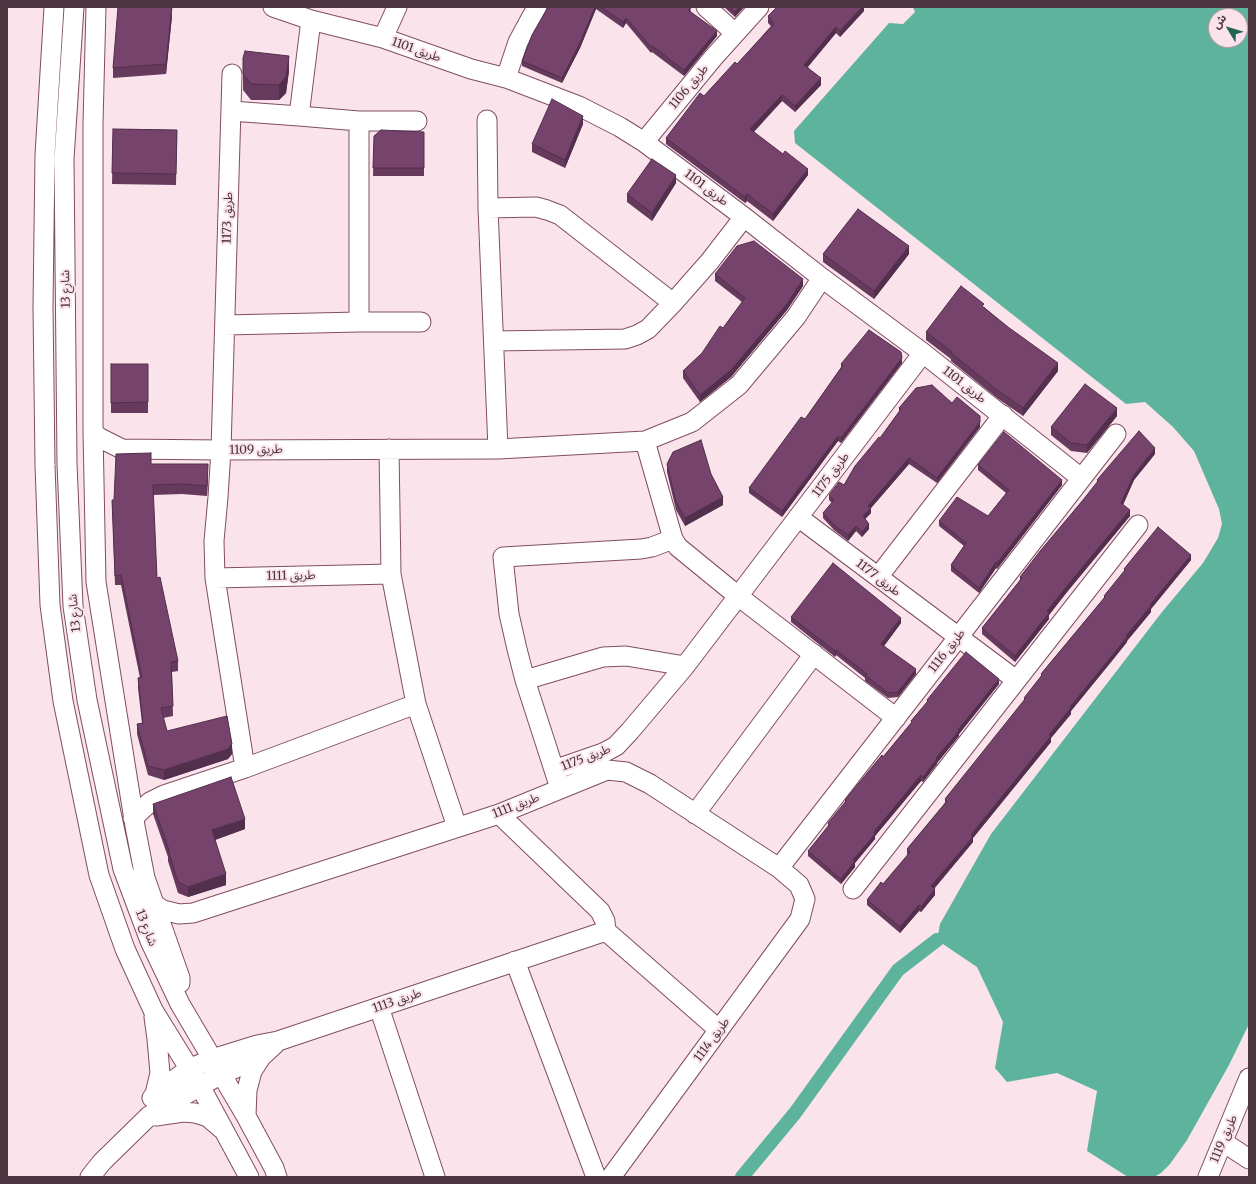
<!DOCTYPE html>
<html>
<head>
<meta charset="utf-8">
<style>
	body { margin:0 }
	#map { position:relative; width:1256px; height:1184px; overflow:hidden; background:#fbe3ec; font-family:Merriweather,"Noto Sans Arabic",serif }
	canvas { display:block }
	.frame { position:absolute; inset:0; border:8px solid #4c353e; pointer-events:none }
	.north { position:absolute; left:1208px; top:8px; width:40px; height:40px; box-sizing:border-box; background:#fbe3ec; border:1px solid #b59da6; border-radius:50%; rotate:308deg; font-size:11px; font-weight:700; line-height:16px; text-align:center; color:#4c353e }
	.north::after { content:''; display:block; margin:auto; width:14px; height:18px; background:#226454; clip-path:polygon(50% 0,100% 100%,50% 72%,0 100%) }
</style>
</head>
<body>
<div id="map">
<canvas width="1256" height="1184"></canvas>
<div class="frame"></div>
<div class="north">ش</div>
</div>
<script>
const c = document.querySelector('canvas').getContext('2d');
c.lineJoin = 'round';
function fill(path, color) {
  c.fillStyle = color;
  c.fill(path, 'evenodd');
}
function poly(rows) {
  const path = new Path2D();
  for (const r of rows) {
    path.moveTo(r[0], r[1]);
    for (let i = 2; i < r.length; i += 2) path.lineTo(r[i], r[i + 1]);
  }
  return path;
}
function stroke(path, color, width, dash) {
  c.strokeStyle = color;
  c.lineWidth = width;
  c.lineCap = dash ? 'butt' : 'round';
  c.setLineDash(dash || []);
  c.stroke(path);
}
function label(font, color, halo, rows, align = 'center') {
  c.font = font + ' Merriweather,"Noto Sans Arabic",serif';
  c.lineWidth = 4;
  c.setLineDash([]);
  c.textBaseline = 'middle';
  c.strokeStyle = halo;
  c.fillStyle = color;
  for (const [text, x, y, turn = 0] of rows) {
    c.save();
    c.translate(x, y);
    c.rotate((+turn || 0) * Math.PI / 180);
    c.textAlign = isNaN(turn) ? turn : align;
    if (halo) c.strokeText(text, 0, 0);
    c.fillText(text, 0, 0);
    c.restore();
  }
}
fill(poly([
	[913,7,1249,7,1249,1024,1229,1065,1187,1140,1170,1164,1161,1173,1154,1177,1128,1177,1087,1151,1097,1091,1057,1073,1007,1082,995,1068,1003,1022,977,967,937,940,940,924,991,834,1162,612,1203,563,1218,538,1222,524,1219,509,1194,451,1173,427,1145,402,1126,404,795,143,794,131,889,23,903,24,915,12],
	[1216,16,1240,16,1240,40,1216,40]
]), '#5db39c');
stroke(poly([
	[742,1177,795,1113,898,970,937,940]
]), '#5db39c', 14);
const minor = poly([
	[54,7,45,155,43,307,45,465,50,605,63,701,99,875,125,949,153,1010,200,1086,249,1177],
	[74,7,64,159,67,464,73,606,87,700,123,869,150,941,180,1004,246,1116,274,1168,277,1177],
	[96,7,93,123,93,431,96,582,135,826,145,878,180,978,180,983],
	[273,7,311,20,383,38,471,69,506,78,579,106,620,127,644,142,744,217,822,278,923,353,1081,478],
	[706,7,735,33],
	[383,38,397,7],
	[232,74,221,450,218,497,214,541,215,578,245,768],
	[506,78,518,42,537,7],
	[231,111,299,116,359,121,417,121],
	[299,116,311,20],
	[487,120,488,208,498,449],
	[359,121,359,322],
	[644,142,713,58,759,7],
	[488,208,536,207,547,210,560,215,673,303],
	[225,325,359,322,421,322],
	[494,341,625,339,637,335,648,329,673,303,710,261,744,217],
	[93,431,98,437,122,449,221,450,498,449,645,441,692,422,739,385,796,317,822,278],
	[645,441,673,539,678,547,738,596,896,718],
	[389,449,391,574,416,704,457,827],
	[798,517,1016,680],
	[878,577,1003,415],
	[215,578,391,574],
	[525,680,603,657,626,656,685,666],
	[554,770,603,753,616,746,630,731,685,666,923,353],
	[558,782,525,680,517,649,509,614,503,557,641,549,652,547,673,539],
	[499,814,600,911,605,921,606,931,719,1030],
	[695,814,814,654],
	[133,818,150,802,164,795,245,768,416,704],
	[779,868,1116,434],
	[853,889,1138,525],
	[152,903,163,910,179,914,193,913,499,814,607,770,626,772,650,784,779,868,799,885,805,899,800,919,611,1177],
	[515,961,596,1177],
	[379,1007,435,1177],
	[155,1094,189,1069,212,1059,257,1045,278,1041,606,931],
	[152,1098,155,1094,160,1073,157,1039,154,1017],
	[156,1116,183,1112,195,1113,208,1117,222,1129],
	[246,1116,247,1090,252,1071,261,1057],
	[1223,1142,1249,1159],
	[90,1177,102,1162,149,1116,200,1086,222,1074,261,1057,275,1044],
	[1208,1177,1249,1078]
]);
stroke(minor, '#804e63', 21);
stroke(minor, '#fff', 19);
fill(poly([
	[548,7,690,7,691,12,717,36,684,76,652,52,651,53,626,23,623,28,596,9,580,48,562,83,522,66,522,61],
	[724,7,744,7,735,17],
	[864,7,864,11,840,37,836,33,808,67,821,85,795,112,782,101,754,132,808,175,773,221,747,201,745,203,666,144,666,138,704,96,737,64,771,26,768,23,768,16],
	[172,16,166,74,113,78,113,68],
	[243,58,289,71,286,93,279,100,251,100,243,90],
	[583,124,565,168,532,152,532,144],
	[113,129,177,130,176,185,112,184],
	[424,132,424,176,373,176,374,136],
	[676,183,652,221,627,202,627,194],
	[823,254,909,254,874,299,823,262],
	[715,274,803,286,787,310,731,377,700,402,683,378,683,371,702,353,723,328,742,302,715,281],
	[984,307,1058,371,1023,416,997,398,951,361,951,359,926,340,926,332],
	[902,363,841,443,838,441,782,517,749,493,749,488,805,419,841,368,841,364],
	[111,364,148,364,148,413,111,413],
	[952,403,980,427,937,483,909,464,871,508,871,513,865,519,869,529,862,537,856,531,848,541,834,530,823,518,823,513,832,503,829,500,829,495,844,485,880,438,899,412,899,408],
	[1117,416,1087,453,1071,451,1051,435,1051,427],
	[1155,454,1134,480,1123,505,1130,516,1067,592,1049,615,1049,619,1015,662,982,634,982,628,1020,580,1020,577,1097,483,1097,480],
	[151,464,208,474,207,496,182,494,153,495,157,578,178,661,178,671,172,672,173,716,163,718,167,731,232,754,228,759,164,780,148,775,137,734,137,724,142,723,138,688,138,678,140,678,121,585,115,585,112,500,114,500],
	[667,464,711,474,723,505,685,526,676,510,667,472],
	[978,465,1062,485,997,569,996,568,979,593,951,571,951,565,964,546,939,526,939,521,988,516,1006,493,978,470],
	[1191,560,1151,609,1151,612,1127,641,1127,642,1111,662,1071,711,1071,714,1051,738,1051,742,973,838,973,842,934,889,935,895,921,912,919,911,900,933,867,905,867,900,883,884,908,855,907,854,907,849,945,803,945,799,1024,702,1024,698,1041,677,1041,674,1104,598,1104,596,1124,572,1124,569],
	[791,617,901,623,884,646,916,674,898,697,888,698,865,681,865,678,836,655,835,657,791,622],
	[999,684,959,734,959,736,937,763,937,764,926,778,923,782,921,781,875,836,875,839,855,863,855,867,841,884,808,856,808,851,828,827,828,823,845,803,845,800,883,757,911,723,911,721,927,702,927,700],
	[153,804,245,829,215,840,226,885,188,897,178,893,168,861,168,857,153,814]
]), '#653a5d');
fill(poly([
	[172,7,172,16,166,74,166,64],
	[595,7,596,7,596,9,580,48,562,83,562,78],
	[739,7,744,7,735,17,735,12],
	[862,7,864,7,864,11,840,37,840,31],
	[626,18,626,23,623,28,623,22],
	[836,27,836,33,804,71,804,65],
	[717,31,717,36,684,76,684,70],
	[289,56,289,71,286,93,279,100,279,85],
	[821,78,821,85,795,112,795,106],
	[782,95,782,101,750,135,750,129],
	[583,116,583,124,565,168,565,160],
	[808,169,808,175,773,221,773,214],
	[676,175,676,183,652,221,652,213],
	[747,194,747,201,745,203,745,197],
	[909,246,909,254,874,299,874,291],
	[803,279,803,286,787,310,731,377,700,402,700,395],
	[902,358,902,363,841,443,841,438],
	[1058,363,1058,371,1023,416,1023,408],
	[1117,408,1117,416,1087,453,1087,445],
	[980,416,980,427,937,483,937,478],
	[838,436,838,441,782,517,782,511],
	[1155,448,1155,454,1134,480,1121,509,1121,503,1134,475],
	[909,458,909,464,871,508,871,513,863,521,863,516,868,506],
	[208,464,208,474,207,496,207,486],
	[1062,480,1062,485,997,569,997,563],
	[723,497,723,505,685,526,685,518],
	[1130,510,1130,516,1067,592,1049,615,1049,619,1015,662,1015,656,1047,611,1067,586],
	[869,524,869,529,862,537,862,532],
	[856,526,856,531,848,541,848,535],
	[1191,555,1191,560,1151,609,1151,612,1127,641,1127,642,1111,662,1071,711,1071,714,1051,738,1051,742,973,838,973,842,931,892,931,886,1070,707,1150,605],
	[996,562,996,568,979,593,979,588],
	[901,618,901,623,881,650,881,644],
	[836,650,836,655,835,657,835,651],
	[916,669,916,674,898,697,898,692],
	[999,679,999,684,959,734,959,736,937,763,937,764,923,782,923,777,936,758,958,730],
	[232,744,232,754,228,759,164,780,164,770],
	[921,775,921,781,875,836,875,839,855,863,855,867,841,884,841,879,853,860,874,832],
	[245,819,245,829,212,841,212,830],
	[226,874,226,885,188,897,188,887],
	[935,889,935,895,921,912,921,907],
	[919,905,919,911,900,933,900,927]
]), '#522f4c');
const building = poly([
	[118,7,172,7,166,64,113,68,118,7],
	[548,7,595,7,580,43,562,78,522,61,532,35,548,7],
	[601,7,690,7,691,8,688,10,717,31,684,70,652,46,651,47,626,18,623,22,601,7],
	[730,7,739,7,735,12,730,7],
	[777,7,862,7,840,31,836,27,804,65,821,78,795,106,782,95,750,129,783,154,785,151,808,169,773,214,747,194,745,197,666,138,700,93,704,96,735,62,737,64,774,24,768,16,777,7],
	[245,51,289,56,286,77,279,85,251,84,243,74,243,58,245,51],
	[552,99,583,116,565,160,532,144,552,99],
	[113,129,177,130,176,174,112,173,113,129],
	[381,130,424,132,424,168,373,168,374,136,381,130],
	[652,159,676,175,652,213,627,194,652,159],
	[858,209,909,246,874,291,823,254,858,209],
	[754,241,803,279,787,304,731,370,700,395,683,371,702,353,720,326,723,328,745,298,715,274,737,246,754,241],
	[961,286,984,304,982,306,1008,327,1058,363,1023,408,997,390,951,353,952,352,926,332,961,286],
	[869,330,901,352,902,358,841,438,838,436,782,511,749,488,801,417,805,419,843,365,841,364,869,330],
	[111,364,148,364,148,402,111,403,111,364],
	[1085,384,1117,408,1087,445,1071,443,1051,427,1085,384],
	[932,385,952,403,957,397,980,416,980,422,937,478,909,458,868,506,871,508,863,516,869,524,862,532,856,526,848,535,834,525,823,513,834,500,829,495,839,482,844,485,855,466,879,437,880,438,901,409,899,408,916,388,932,385],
	[1139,431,1155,448,1134,475,1121,503,1130,510,1067,586,1047,611,1049,613,1015,656,982,628,1022,578,1020,577,1041,550,1083,500,1098,481,1097,480,1139,431],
	[1004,432,1062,480,997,563,996,562,979,588,951,565,966,543,939,521,957,497,988,516,1009,490,978,465,1004,432],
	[701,440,711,474,723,497,685,518,676,502,667,464,673,452,701,440],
	[151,453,151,464,208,464,207,486,182,484,153,485,157,578,160,577,178,661,171,662,173,706,161,708,167,731,227,716,232,744,228,749,164,770,148,766,137,724,143,723,138,678,142,677,121,575,115,576,112,500,114,500,116,454,151,453],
	[1158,527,1191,555,1150,605,1151,606,1126,636,1127,637,1111,657,1070,707,1071,708,1049,735,1051,736,971,835,973,837,931,886,935,889,921,907,919,905,900,927,867,900,881,882,883,884,910,852,907,849,947,801,945,799,1025,699,1024,698,1042,675,1041,674,1105,597,1104,596,1125,570,1124,569,1158,527],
	[833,563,901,618,881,644,916,669,898,692,888,693,865,675,867,674,836,650,835,651,791,617,833,563],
	[966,652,999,679,958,730,959,731,936,758,937,759,926,773,923,777,921,775,874,832,875,834,853,860,855,861,841,879,808,851,829,825,828,823,846,801,845,800,882,755,883,757,912,722,911,721,928,701,927,700,966,652],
	[231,777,245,819,212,830,226,874,188,887,178,882,168,850,169,850,153,804,231,777]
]);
fill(building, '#75436c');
stroke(building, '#522f4c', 1);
label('12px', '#4c353e', '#fbe3ec', [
	["طريق 1101",416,50,19],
	["طريق 1106",689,87,-50],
	["طريق 1101",706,188,37],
	["طريق 1173",228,218,-88],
	["شارع 13",66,289,-91],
	["طريق 1101",964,385,38],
	["طريق 1109",256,450,-1],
	["طريق 1175",831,475,-53],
	["طريق 1111",291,576,-1],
	["طريق 1177",878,578,37],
	["شارع 13",75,613,-96],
	["طريق 1116",947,651,-52],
	["طريق 1175",586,758,-21],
	["طريق 1111",516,806,-21],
	["شارع 13",146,928,68],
	["طريق 1113",397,1001,-19],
	["طريق 1114",712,1040,-54],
	["طريق 1119",1224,1139,-67]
]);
</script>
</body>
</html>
